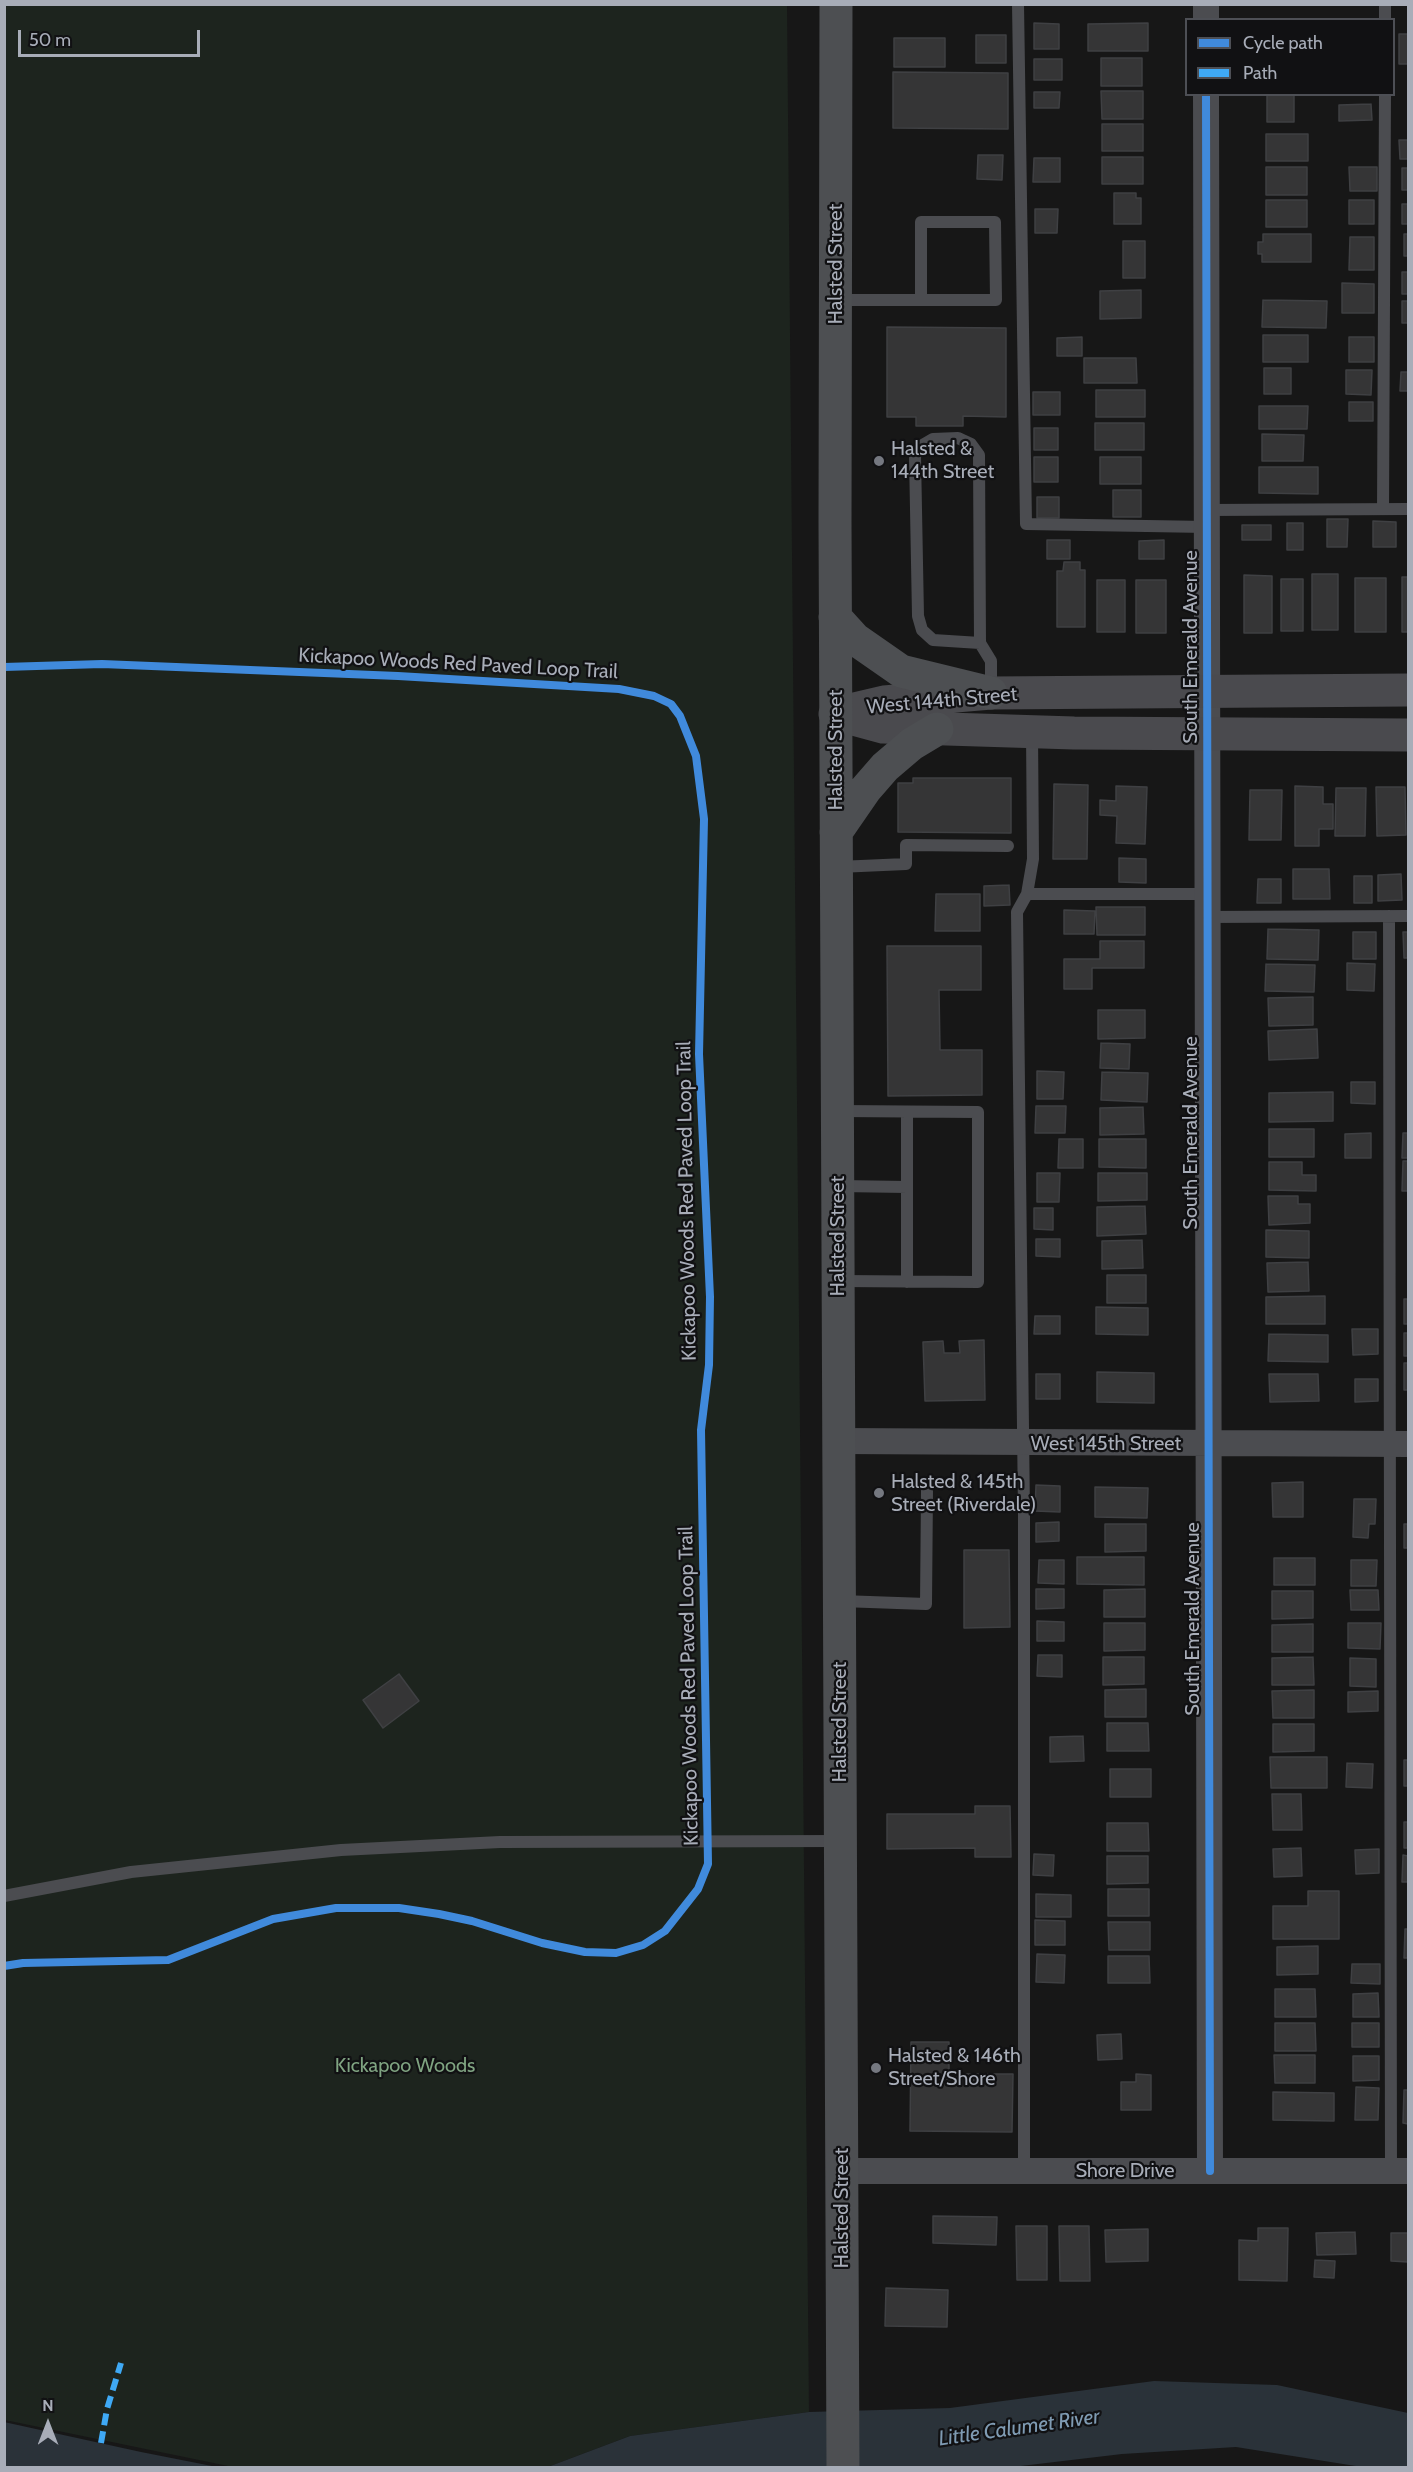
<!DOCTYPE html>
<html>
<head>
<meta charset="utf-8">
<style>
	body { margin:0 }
	#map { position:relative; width:1413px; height:2472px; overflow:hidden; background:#171717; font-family:Cabin,sans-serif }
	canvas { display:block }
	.frame { position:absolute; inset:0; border:6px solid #a8adb8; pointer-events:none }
	.legend { position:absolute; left:1185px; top:18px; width:210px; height:78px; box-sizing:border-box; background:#111113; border:2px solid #4d4f55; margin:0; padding:8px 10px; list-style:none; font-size:18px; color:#a8adb8 }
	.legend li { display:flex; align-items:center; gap:12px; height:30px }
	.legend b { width:30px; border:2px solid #4d4f55 }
	.north { position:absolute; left:18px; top:2394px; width:60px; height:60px; -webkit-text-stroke:4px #111113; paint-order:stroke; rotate:0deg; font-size:16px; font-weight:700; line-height:24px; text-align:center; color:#a8adb8 }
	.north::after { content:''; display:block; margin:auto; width:21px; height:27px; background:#a8adb8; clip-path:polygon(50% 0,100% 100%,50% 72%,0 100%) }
	.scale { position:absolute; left:18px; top:30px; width:182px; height:27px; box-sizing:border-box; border:3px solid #a8adb8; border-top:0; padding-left:8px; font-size:18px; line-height:21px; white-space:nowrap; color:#a8adb8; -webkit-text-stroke:4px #111113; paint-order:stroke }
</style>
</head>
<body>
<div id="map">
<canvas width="1413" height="2472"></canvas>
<div class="frame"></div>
<ul class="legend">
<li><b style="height:8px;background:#408adc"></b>Cycle path</li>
<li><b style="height:8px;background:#3fa9f5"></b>Path</li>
</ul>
<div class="north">N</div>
<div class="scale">50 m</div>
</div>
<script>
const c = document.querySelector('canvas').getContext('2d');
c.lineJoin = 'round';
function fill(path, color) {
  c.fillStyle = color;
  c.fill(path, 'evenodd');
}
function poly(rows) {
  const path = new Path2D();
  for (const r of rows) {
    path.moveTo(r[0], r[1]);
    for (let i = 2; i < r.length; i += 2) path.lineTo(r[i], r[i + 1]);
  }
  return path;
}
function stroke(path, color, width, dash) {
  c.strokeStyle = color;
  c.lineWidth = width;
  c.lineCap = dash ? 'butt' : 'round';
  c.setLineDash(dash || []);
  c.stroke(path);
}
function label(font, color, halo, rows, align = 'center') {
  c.font = font + ' Cabin,sans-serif';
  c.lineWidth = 4.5;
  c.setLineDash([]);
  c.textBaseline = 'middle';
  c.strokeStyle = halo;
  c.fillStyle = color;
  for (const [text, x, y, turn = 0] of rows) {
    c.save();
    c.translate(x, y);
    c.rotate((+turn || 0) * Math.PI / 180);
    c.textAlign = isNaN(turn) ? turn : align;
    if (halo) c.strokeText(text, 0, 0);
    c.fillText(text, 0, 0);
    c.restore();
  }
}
fill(poly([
	[5,5,787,5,809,2412,630,2436,545,2468,233,2467,5,2420]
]), '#1d241e');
fill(poly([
	[1154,2381,1277,2385,1408,2413,1408,2467,1362,2467,1236,2447,1122,2454,1004,2468,545,2468,630,2436,809,2412,950,2408],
	[4,2422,141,2452,217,2467,5,2467]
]), '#2a3239');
const building = poly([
	[1034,23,1059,24,1059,49,1034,49,1034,23],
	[1148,23,1148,51,1088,51,1088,24,1148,23],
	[1399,34,1408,34,1408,64,1399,64,1399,34],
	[976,35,1006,35,1006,63,976,63,976,35],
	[894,38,945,38,945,67,894,67,894,38],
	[1101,58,1142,58,1142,86,1101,86,1101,58],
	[1034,59,1062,59,1062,80,1034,80,1034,59],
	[893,72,1008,73,1008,129,893,128,893,72],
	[1101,91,1143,91,1143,119,1102,119,1101,91],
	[1034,92,1060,92,1059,108,1034,108,1034,92],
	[1267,94,1294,94,1294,122,1267,122,1267,94],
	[1371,104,1372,120,1339,121,1339,105,1371,104],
	[1102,124,1143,124,1143,151,1102,151,1102,124],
	[1266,134,1308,134,1308,161,1266,161,1266,134],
	[1399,140,1408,140,1408,159,1400,159,1399,140],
	[978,155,1003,155,1002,180,977,179,978,155],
	[1102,157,1143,157,1143,184,1102,184,1102,157],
	[1034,158,1060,158,1060,182,1033,182,1034,158],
	[1266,167,1307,167,1307,195,1266,195,1266,167],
	[1349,167,1377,167,1377,191,1350,191,1349,167],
	[1402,168,1408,168,1408,190,1402,190,1402,168],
	[1114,193,1136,193,1136,198,1141,198,1141,224,1114,224,1114,193],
	[1266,200,1307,200,1307,227,1266,227,1266,200],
	[1349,200,1374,200,1374,224,1349,224,1349,200],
	[1402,204,1408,204,1408,224,1402,224,1402,204],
	[1035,209,1058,209,1057,233,1035,233,1035,209],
	[1263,234,1311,234,1311,262,1262,262,1262,254,1258,254,1258,242,1263,242,1263,234],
	[1404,234,1408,234,1408,256,1404,256,1404,234],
	[1350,237,1374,237,1374,270,1349,270,1350,237],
	[1123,241,1145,241,1145,278,1123,278,1123,241],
	[1402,272,1408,272,1408,294,1402,294,1402,272],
	[1342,283,1374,284,1374,313,1342,313,1342,283],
	[1141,290,1141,318,1100,319,1100,291,1141,290],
	[1263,300,1327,301,1326,328,1262,327,1263,300],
	[1402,301,1408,301,1408,323,1402,323,1402,301],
	[887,327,1006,328,1006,417,963,416,963,426,916,426,916,417,887,417,887,327],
	[1263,335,1308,335,1308,362,1263,362,1263,335],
	[1082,337,1082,356,1057,356,1057,338,1082,337],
	[1349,337,1374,337,1374,362,1349,362,1349,337],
	[1084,358,1136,358,1137,383,1084,383,1084,358],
	[1264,368,1291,368,1291,394,1264,394,1264,368],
	[1346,370,1372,370,1371,395,1346,394,1346,370],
	[1401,372,1408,372,1408,391,1400,391,1401,372],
	[1096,390,1145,390,1145,417,1096,417,1096,390],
	[1033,392,1060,392,1060,415,1033,415,1033,392],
	[1349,402,1373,402,1373,421,1349,421,1349,402],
	[1259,406,1308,406,1307,429,1259,429,1259,406],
	[1095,423,1144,423,1144,450,1095,450,1095,423],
	[1034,428,1058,428,1058,450,1034,450,1034,428],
	[1262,434,1304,435,1303,461,1262,461,1262,434],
	[1034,457,1058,457,1058,482,1034,482,1034,457],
	[1100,457,1141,457,1141,484,1100,484,1100,457],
	[1259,467,1318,467,1318,494,1259,493,1259,467],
	[1113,490,1141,490,1141,517,1113,517,1113,490],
	[1037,497,1059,497,1059,518,1037,518,1037,497],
	[1327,519,1348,519,1347,547,1327,547,1327,519],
	[1373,521,1396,522,1396,547,1373,547,1373,521],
	[1287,523,1303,523,1303,550,1287,550,1287,523],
	[1242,525,1271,525,1271,540,1242,540,1242,525],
	[1047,540,1070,540,1070,559,1047,559,1047,540],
	[1164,540,1164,559,1139,559,1139,541,1164,540],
	[1064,562,1080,562,1080,570,1085,570,1085,627,1057,627,1057,571,1063,571,1064,562],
	[1312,574,1338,574,1338,630,1312,630,1312,574],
	[1244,575,1272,576,1272,633,1244,633,1244,575],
	[1402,577,1408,577,1408,632,1402,632,1402,577],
	[1355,578,1386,578,1386,632,1355,632,1355,578],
	[1281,579,1303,579,1303,631,1281,631,1281,579],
	[1097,580,1125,580,1125,632,1097,632,1097,580],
	[1136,580,1166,580,1166,633,1136,633,1136,580],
	[913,778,1011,778,1011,833,898,832,898,783,913,783,913,778],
	[1054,784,1088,785,1087,859,1053,859,1054,784],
	[1116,786,1147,787,1145,844,1116,843,1117,816,1100,815,1100,800,1116,801,1116,786],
	[1295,786,1323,787,1323,804,1333,804,1333,829,1319,829,1319,846,1295,846,1295,786],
	[1376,787,1405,787,1406,835,1377,836,1376,787],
	[1336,788,1366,788,1365,836,1335,836,1336,788],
	[1250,790,1282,790,1281,840,1249,840,1250,790],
	[1119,858,1146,859,1146,883,1119,882,1119,858],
	[1293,869,1329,869,1330,899,1293,899,1293,869],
	[1401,874,1402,900,1378,901,1378,875,1401,874],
	[1354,876,1372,876,1372,903,1354,903,1354,876],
	[1258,879,1281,879,1281,903,1257,903,1258,879],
	[1009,885,1010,905,984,906,984,886,1009,885],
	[936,894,980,894,980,931,935,931,936,894],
	[1096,907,1145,907,1145,935,1097,935,1096,907],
	[1064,910,1095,911,1094,934,1064,934,1064,910],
	[1268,929,1319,930,1318,960,1267,959,1268,929],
	[1353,932,1376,932,1376,959,1353,959,1353,932],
	[1403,932,1408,932,1408,958,1404,958,1403,932],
	[1100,941,1144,941,1144,968,1092,968,1092,989,1064,989,1064,959,1100,959,1100,941],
	[887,946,981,946,981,990,939,990,940,1050,982,1050,982,1095,888,1096,887,946],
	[1347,963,1375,964,1374,991,1347,990,1347,963],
	[1266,964,1315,965,1314,992,1265,991,1266,964],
	[1313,997,1313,1025,1269,1026,1268,998,1313,997],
	[1098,1010,1145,1010,1145,1038,1098,1039,1098,1010],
	[1317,1029,1318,1058,1269,1060,1268,1031,1317,1029],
	[1101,1043,1130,1044,1129,1069,1100,1068,1101,1043],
	[1037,1071,1064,1072,1063,1099,1037,1099,1037,1071],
	[1102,1072,1148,1073,1147,1102,1101,1100,1102,1072],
	[1351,1082,1375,1082,1375,1104,1351,1103,1351,1082],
	[1333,1092,1333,1121,1269,1122,1269,1093,1333,1092],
	[1036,1106,1066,1106,1065,1133,1035,1133,1036,1106],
	[1143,1107,1144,1134,1100,1135,1100,1108,1143,1107],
	[1269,1129,1314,1129,1314,1157,1269,1157,1269,1129],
	[1371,1133,1371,1158,1345,1158,1345,1134,1371,1133],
	[1403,1133,1408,1133,1408,1158,1402,1158,1403,1133],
	[1059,1139,1083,1139,1083,1168,1058,1168,1059,1139],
	[1099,1139,1146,1139,1146,1168,1099,1167,1099,1139],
	[1403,1161,1408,1161,1408,1191,1402,1191,1403,1161],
	[1269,1162,1302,1162,1302,1175,1316,1175,1316,1191,1269,1190,1269,1162],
	[1037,1173,1060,1173,1059,1202,1037,1202,1037,1173],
	[1098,1173,1147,1173,1147,1200,1098,1201,1098,1173],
	[1268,1196,1298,1196,1298,1204,1310,1204,1310,1223,1269,1225,1268,1196],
	[1145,1206,1146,1234,1097,1236,1097,1207,1145,1206],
	[1034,1208,1053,1208,1053,1230,1034,1229,1034,1208],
	[1266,1230,1309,1231,1309,1258,1266,1257,1266,1230],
	[1036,1239,1060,1239,1060,1257,1036,1256,1036,1239],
	[1142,1240,1143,1268,1102,1269,1102,1241,1142,1240],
	[1308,1262,1309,1291,1268,1292,1267,1263,1308,1262],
	[1107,1275,1146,1275,1146,1303,1107,1303,1107,1275],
	[1325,1296,1325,1324,1266,1324,1266,1297,1325,1296],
	[1404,1299,1408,1299,1408,1324,1404,1324,1404,1299],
	[1096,1307,1148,1308,1148,1335,1096,1334,1096,1307],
	[1035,1316,1060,1316,1060,1334,1034,1334,1035,1316],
	[1352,1329,1378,1329,1378,1354,1353,1355,1352,1329],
	[1404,1333,1408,1333,1408,1356,1404,1356,1404,1333],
	[1269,1334,1328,1335,1328,1362,1268,1361,1269,1334],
	[984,1340,985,1400,925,1401,923,1342,943,1341,944,1353,960,1353,959,1341,984,1340],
	[1404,1363,1408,1363,1408,1390,1404,1390,1404,1363],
	[1097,1372,1154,1373,1154,1403,1097,1402,1097,1372],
	[1036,1374,1060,1374,1060,1399,1036,1399,1036,1374],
	[1269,1374,1318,1374,1319,1401,1270,1402,1269,1374],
	[1355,1379,1378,1379,1378,1401,1355,1402,1355,1379],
	[1303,1482,1303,1517,1273,1517,1272,1483,1303,1482],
	[1036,1485,1060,1486,1060,1512,1035,1511,1036,1485],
	[1095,1487,1148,1488,1147,1518,1095,1517,1095,1487],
	[1354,1499,1376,1499,1375,1524,1369,1524,1368,1538,1353,1537,1354,1499],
	[1059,1522,1059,1541,1036,1542,1036,1523,1059,1522],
	[1105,1524,1146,1524,1146,1551,1105,1552,1105,1524],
	[1404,1524,1408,1524,1408,1548,1404,1548,1404,1524],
	[964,1550,1009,1550,1010,1627,964,1628,964,1550],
	[1077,1557,1144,1557,1144,1585,1077,1584,1077,1557],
	[1274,1558,1315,1558,1315,1585,1274,1585,1274,1558],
	[1039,1560,1064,1560,1064,1584,1038,1583,1039,1560],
	[1351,1560,1377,1560,1376,1586,1351,1586,1351,1560],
	[1036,1589,1064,1589,1064,1608,1036,1609,1036,1589],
	[1145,1589,1145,1617,1104,1617,1104,1590,1145,1589],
	[1350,1590,1378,1590,1379,1610,1351,1610,1350,1590],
	[1272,1591,1313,1591,1313,1618,1272,1619,1272,1591],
	[1037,1621,1064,1622,1064,1641,1037,1641,1037,1621],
	[1104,1623,1145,1623,1145,1650,1104,1651,1104,1623],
	[1348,1623,1381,1623,1380,1649,1348,1648,1348,1623],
	[1313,1624,1313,1652,1272,1652,1272,1625,1313,1624],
	[1038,1655,1062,1655,1062,1677,1037,1676,1038,1655],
	[1103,1657,1144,1657,1144,1684,1103,1685,1103,1657],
	[1313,1657,1314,1685,1272,1685,1272,1658,1313,1657],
	[1350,1658,1376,1659,1376,1687,1350,1686,1350,1658],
	[399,1674,419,1701,383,1728,363,1700,399,1674],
	[1146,1689,1146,1717,1105,1717,1105,1690,1146,1689],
	[1314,1690,1314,1718,1273,1718,1272,1691,1314,1690],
	[1378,1691,1378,1711,1348,1712,1348,1692,1378,1691],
	[1107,1723,1148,1723,1149,1751,1107,1751,1107,1723],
	[1273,1724,1314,1724,1314,1751,1273,1752,1273,1724],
	[1083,1736,1084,1761,1050,1762,1050,1737,1083,1736],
	[1270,1757,1327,1757,1327,1788,1271,1788,1270,1757],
	[1404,1760,1408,1760,1408,1786,1404,1786,1404,1760],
	[1347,1763,1373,1764,1372,1788,1346,1787,1347,1763],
	[1110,1769,1151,1769,1151,1797,1110,1797,1110,1769],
	[1272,1794,1301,1794,1302,1830,1273,1830,1272,1794],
	[975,1806,1010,1806,1011,1857,975,1857,975,1848,887,1849,887,1814,975,1814,975,1806],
	[1404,1822,1408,1822,1408,1848,1404,1848,1404,1822],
	[1107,1823,1148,1823,1149,1851,1107,1851,1107,1823],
	[1301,1848,1302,1876,1274,1877,1273,1849,1301,1848],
	[1379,1849,1379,1873,1356,1874,1355,1850,1379,1849],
	[1034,1854,1054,1855,1053,1876,1033,1875,1034,1854],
	[1403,1855,1408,1856,1408,1882,1402,1882,1403,1855],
	[1107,1856,1148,1856,1148,1883,1107,1884,1107,1856],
	[1108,1889,1149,1889,1149,1916,1108,1916,1108,1889],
	[1308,1891,1339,1891,1339,1939,1273,1939,1273,1906,1308,1906,1308,1891],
	[1036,1894,1071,1895,1071,1917,1036,1917,1036,1894],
	[1035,1920,1065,1921,1065,1945,1035,1945,1035,1920],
	[1108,1922,1150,1922,1150,1950,1109,1950,1108,1922],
	[1405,1929,1408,1929,1408,1958,1404,1958,1405,1929],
	[1318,1946,1318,1974,1277,1975,1277,1947,1318,1946],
	[1037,1954,1065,1955,1064,1983,1036,1982,1037,1954],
	[1108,1956,1149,1956,1150,1983,1108,1983,1108,1956],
	[1352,1964,1380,1964,1380,1984,1351,1983,1352,1964],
	[1275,1989,1315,1989,1316,2017,1275,2017,1275,1989],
	[1378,1993,1379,2017,1353,2017,1353,1994,1378,1993],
	[1275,2023,1315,2023,1316,2051,1275,2051,1275,2023],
	[1352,2023,1379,2023,1379,2047,1352,2047,1352,2023],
	[1121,2034,1122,2059,1098,2060,1097,2035,1121,2034],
	[911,2042,949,2042,949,2074,1013,2074,1012,2132,910,2131,911,2042],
	[1274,2055,1315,2055,1315,2083,1275,2083,1274,2055],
	[1353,2056,1379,2056,1379,2080,1353,2081,1353,2056],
	[1136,2074,1151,2075,1151,2110,1121,2110,1121,2082,1136,2082,1136,2074],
	[1356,2087,1379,2088,1378,2120,1355,2120,1356,2087],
	[1404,2090,1408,2090,1408,2124,1403,2123,1404,2090],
	[1273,2092,1334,2093,1334,2121,1273,2120,1273,2092],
	[933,2216,997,2217,996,2245,933,2243,933,2216],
	[1016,2226,1047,2226,1047,2280,1017,2280,1016,2226],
	[1059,2226,1089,2226,1090,2281,1060,2281,1059,2226],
	[1258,2228,1288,2228,1287,2281,1239,2280,1239,2240,1258,2241,1258,2228],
	[1148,2229,1148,2261,1106,2262,1105,2230,1148,2229],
	[1355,2232,1356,2254,1317,2255,1316,2233,1355,2232],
	[1391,2233,1408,2233,1408,2262,1391,2261,1391,2233],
	[1315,2260,1335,2261,1334,2278,1314,2277,1315,2260],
	[886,2288,948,2290,947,2327,885,2326,886,2288]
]);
fill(building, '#353536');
stroke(building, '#3f4043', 1.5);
stroke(poly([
	[1018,4,1026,524,1207,527],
	[1385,20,1385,4],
	[838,300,996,300,995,222,921,222,921,300],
	[1383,509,1385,94],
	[1207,510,1408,509],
	[980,643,933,640,922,630,918,616,915,456,921,446,933,439,958,438,971,444,979,455,980,643,991,661,991,690],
	[838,867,906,864,906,845,1008,846],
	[1027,894,1208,894],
	[1389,916,1391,2171],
	[1207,917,1408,916],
	[839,1111,978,1112,978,1282,840,1281],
	[907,1112,907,1282],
	[839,1186,907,1187],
	[841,1601,926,1604,927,1491],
	[4,1896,131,1872,341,1850,500,1842,839,1841],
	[1024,2171,1024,1514,1017,912,1027,894,1033,859,1032,732]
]), '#4b4c50', 12);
stroke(poly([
	[1206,4,1206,20],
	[1206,94,1210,2171],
	[839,1441,1408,1444],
	[842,2171,1408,2171]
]), '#4b4c50', 26);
stroke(poly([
	[837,713,884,702,991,693,1408,690],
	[835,714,883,727,1074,733,1408,735]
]), '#4a4a4e', 33);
stroke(poly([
	[836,4,835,521,843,2468],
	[835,617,855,639,901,671,991,693],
	[836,832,865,790,885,767,912,744,937,729]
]), '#4d4f52', 33);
stroke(poly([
	[101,2443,107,2409,121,2363]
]), '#3fa9f5', 6, [12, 6]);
stroke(poly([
	[1206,94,1210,2171],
	[4,667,102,664,398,676,619,689,654,696,671,704,680,716,696,756,704,819,699,1054,710,1297,709,1365,701,1430,708,1864,698,1889,665,1931,643,1945,616,1953,585,1952,542,1943,472,1921,439,1914,399,1908,336,1908,273,1919,168,1960,23,1963,4,1966]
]), '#408adc', 8);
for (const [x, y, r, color] of [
	[879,461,6,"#757880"],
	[879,1493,6,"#757880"],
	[876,2068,6,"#757880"]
]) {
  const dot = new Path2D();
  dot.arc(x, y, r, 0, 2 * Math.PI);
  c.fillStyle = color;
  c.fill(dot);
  stroke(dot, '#111113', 2);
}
label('20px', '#a8adb8', '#111113', [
	["Halsted Street",836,264,-90],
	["South Emerald Avenue",1191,647,-90],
	["Kickapoo Woods Red Paved Loop Trail",458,664,3],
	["West 144th Street",942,701,-5],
	["Halsted Street",836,750,-90],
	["South Emerald Avenue",1191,1133,-90],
	["Kickapoo Woods Red Paved Loop Trail",687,1201,-91],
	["Halsted Street",838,1236,-90],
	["West 145th Street",1106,1444],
	["South Emerald Avenue",1193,1619,-90],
	["Kickapoo Woods Red Paved Loop Trail",689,1686,-91],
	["Halsted Street",840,1722,-90],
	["Shore Drive",1125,2171],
	["Halsted Street",842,2208,-90]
]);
label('20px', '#a8adb8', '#111113', [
	["Halsted &",891,449],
	["144th Street",891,472],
	["Halsted & 145th",891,1482],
	["Street (Riverdale)",891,1505],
	["Halsted & 146th",888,2056],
	["Street/Shore",888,2079]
], 'left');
label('20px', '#7fa381', '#111113', [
	["Kickapoo Woods",405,2066]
]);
label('italic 21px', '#7f9bb3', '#111113', [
	["Little Calumet River",1019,2428,-8]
]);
</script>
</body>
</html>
